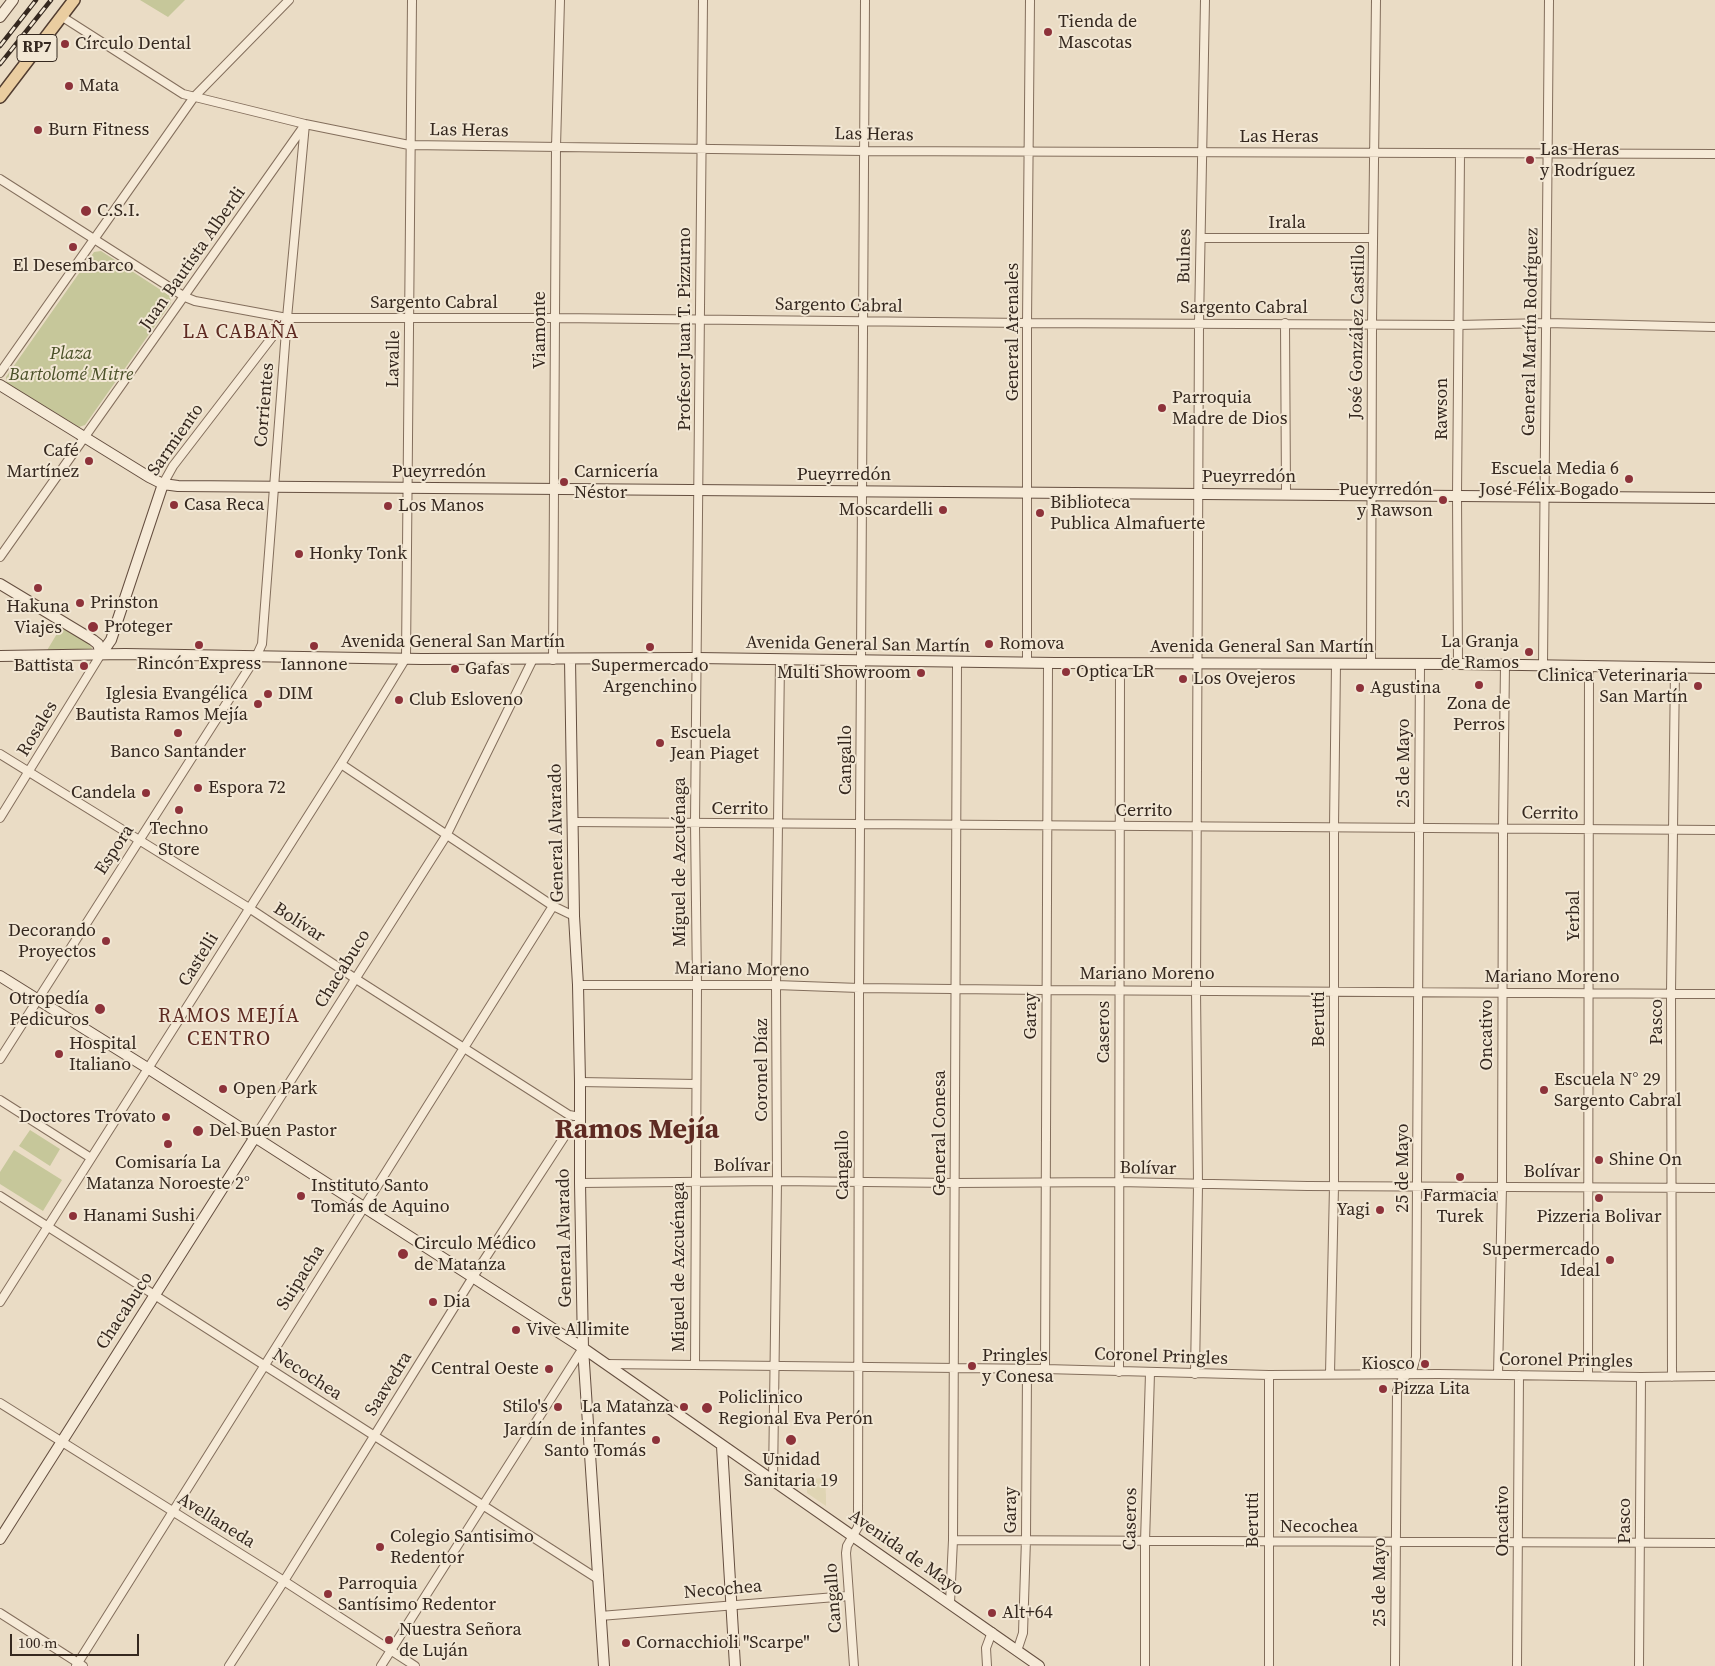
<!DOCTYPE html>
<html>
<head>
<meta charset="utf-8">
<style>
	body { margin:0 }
	#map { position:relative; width:1715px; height:1666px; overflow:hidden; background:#eadcc5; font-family:"Source Serif 4",serif }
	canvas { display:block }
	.scale { position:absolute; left:10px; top:1634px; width:129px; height:22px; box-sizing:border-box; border:2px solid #35281f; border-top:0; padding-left:6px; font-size:15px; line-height:18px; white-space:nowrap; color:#35281f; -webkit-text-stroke:4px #f2e7d4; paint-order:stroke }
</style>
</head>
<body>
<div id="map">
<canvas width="1715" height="1666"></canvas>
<div class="scale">100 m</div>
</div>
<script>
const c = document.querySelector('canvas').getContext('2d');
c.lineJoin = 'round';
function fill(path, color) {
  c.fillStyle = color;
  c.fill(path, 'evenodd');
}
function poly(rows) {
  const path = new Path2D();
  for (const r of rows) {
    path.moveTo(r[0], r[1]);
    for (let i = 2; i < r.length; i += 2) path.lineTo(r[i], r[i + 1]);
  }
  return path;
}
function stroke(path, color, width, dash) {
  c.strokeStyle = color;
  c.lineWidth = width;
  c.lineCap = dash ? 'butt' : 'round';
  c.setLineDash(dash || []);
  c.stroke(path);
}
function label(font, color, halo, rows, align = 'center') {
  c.font = font + ' "Source Serif 4",serif';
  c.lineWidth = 4;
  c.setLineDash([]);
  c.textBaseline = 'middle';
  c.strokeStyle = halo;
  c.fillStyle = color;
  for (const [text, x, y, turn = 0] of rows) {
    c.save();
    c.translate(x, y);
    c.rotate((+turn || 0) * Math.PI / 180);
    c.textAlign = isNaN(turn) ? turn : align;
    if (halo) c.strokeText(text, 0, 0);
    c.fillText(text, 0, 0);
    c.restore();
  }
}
fill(poly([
	[825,1478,826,1496,826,1506,807,1493,807,1479]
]), '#dfd4b3');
fill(poly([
	[140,0,185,0,168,17],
	[101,251,170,296,171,303,85,425,79,427,7,383,6,377,94,252],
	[61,627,87,642,92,648,90,652,46,652],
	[30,1130,60,1149,50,1166,19,1146],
	[14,1150,62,1180,43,1211,0,1184,0,1172]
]), '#c6c79a');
const street = poly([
	[61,16,183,94,305,124,409,145,864,151,1715,154],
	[0,179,185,297,195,301,287,318,556,318,1027,323,1458,325,1547,323,1715,327],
	[1201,238,1373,238],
	[1285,323,1286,493],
	[0,373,194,97,289,0],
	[163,484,173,466,286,319],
	[0,557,304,126],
	[553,660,556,147,560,0],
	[1027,663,1027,323,1030,0],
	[1371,663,1372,324,1376,0],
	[1458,664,1457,495,1460,154],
	[1543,665,1549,0],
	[0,754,249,908,356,979,569,1115,580,1117],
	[341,764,553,906,574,916],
	[0,818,101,654],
	[574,822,1715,830],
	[578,985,776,985,859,988,1046,990,1715,994],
	[0,1059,221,712,256,657,262,644,287,318,305,124],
	[580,1082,696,1084],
	[0,1100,91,1158],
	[255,1137,446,836,533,659],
	[580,1183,777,1181,955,1183,1119,1182,1307,1186,1715,1188],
	[0,1196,598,1579],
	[0,1302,341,764,406,658,412,0],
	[606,1364,1045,1369,1269,1375,1439,1374,1641,1377,1715,1376],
	[695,1365,697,985,695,823,703,0],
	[1045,1369,1048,663],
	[1119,1372,1120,663],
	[1195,1374,1198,1185,1196,990,1199,323,1205,0],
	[1330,1374,1334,1186,1334,827,1336,663],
	[1498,1375,1502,1187,1503,828,1505,664],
	[1588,1376,1589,666],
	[1672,1377,1671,993,1675,668],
	[0,1403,284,1581,415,1666],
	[773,1481,777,1181,776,985,780,660],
	[953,1540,1715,1543],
	[950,1603,953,1540,957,662],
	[0,1613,83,1666],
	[600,1616,848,1596],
	[1017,1651,1023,1633,1026,1539,1027,1369],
	[76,1666,553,906],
	[229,1666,284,1581,473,1277,570,1128,574,1125,580,1126],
	[381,1666,583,1348],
	[854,1666,846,1553,847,1546,858,1527,858,1520,859,988,865,0],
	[987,1666,986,1648,992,1632],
	[1145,1666,1145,1542,1150,1373],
	[1269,1666,1269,1375],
	[1395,1666,1397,1391,1402,1380,1413,1368,1416,1357,1420,664],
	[1517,1666,1519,1375],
	[1639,1666,1641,1377]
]);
const secondary = poly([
	[0,17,13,0],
	[0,385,149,477,163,484,178,486,1715,498],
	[0,584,93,640,98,644,101,654],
	[101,654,111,640,163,484],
	[0,656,125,654,422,659,697,658,1055,663,1458,664,1715,668],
	[570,659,574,916,578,985,580,1082,580,1183,583,1348,604,1666],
	[0,976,149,1069,583,1348,1039,1666],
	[722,1446,735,1666],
	[0,1539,255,1137]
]);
const primary = poly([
	[0,97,74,0]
]);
stroke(street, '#836e5c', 10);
stroke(secondary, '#654f40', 12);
stroke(primary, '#523d30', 14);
stroke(street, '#f6ead7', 8);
stroke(secondary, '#f6ead7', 10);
stroke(primary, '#eacda0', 11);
const rail = poly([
	[0,46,36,0],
	[0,64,51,0]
]);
stroke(rail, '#35281f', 4.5);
stroke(rail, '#f2e7d4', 2.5, [8]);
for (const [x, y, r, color] of [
	[1048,32,5,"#8d323a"],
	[65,44,5,"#8d323a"],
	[69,86,5,"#8d323a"],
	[38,130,5,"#8d323a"],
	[1530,160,5,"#8d323a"],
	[86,211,6,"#8d323a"],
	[73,247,5,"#8d323a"],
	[1162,408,5,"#8d323a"],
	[89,461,5,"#8d323a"],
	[1629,479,5,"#8d323a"],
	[564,482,5,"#8d323a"],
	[1443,500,5,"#8d323a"],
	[174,505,5,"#8d323a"],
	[388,506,5,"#8d323a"],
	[943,510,5,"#8d323a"],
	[1040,513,5,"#8d323a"],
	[299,554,5,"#8d323a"],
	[38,588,5,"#8d323a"],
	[80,603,5,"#8d323a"],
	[93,627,6,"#8d323a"],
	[989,644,5,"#8d323a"],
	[199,645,5,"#8d323a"],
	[314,646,5,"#8d323a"],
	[650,647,5,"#8d323a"],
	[1529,652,5,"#8d323a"],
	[84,666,5,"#8d323a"],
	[455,669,5,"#8d323a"],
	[1066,672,5,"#8d323a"],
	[921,673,5,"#8d323a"],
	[1183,679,5,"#8d323a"],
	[1479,685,5,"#8d323a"],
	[1698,686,5,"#8d323a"],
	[1360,688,5,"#8d323a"],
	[268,694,5,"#8d323a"],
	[399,700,5,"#8d323a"],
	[258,704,5,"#8d323a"],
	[178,733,5,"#8d323a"],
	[660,743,5,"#8d323a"],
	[198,788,5,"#8d323a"],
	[146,793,5,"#8d323a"],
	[179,810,5,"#8d323a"],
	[106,941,5,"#8d323a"],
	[100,1009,6,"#8d323a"],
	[59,1054,5,"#8d323a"],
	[223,1089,5,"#8d323a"],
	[1544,1090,5,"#8d323a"],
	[166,1117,5,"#8d323a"],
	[198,1131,6,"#8d323a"],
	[168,1144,5,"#8d323a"],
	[1599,1160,5,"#8d323a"],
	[1460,1177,5,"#8d323a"],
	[301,1196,5,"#8d323a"],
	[1599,1198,5,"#8d323a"],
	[1380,1210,5,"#8d323a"],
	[73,1216,5,"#8d323a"],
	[403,1254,6,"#8d323a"],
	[1610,1260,5,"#8d323a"],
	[433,1302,5,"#8d323a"],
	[516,1330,5,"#8d323a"],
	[1425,1364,5,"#8d323a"],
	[972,1366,5,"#8d323a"],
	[549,1369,5,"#8d323a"],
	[1383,1389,5,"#8d323a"],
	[558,1407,5,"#8d323a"],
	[684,1407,5,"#8d323a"],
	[707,1408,6,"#8d323a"],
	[656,1440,5,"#8d323a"],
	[791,1440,6,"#8d323a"],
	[380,1547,5,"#8d323a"],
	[328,1594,5,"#8d323a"],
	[992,1613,5,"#8d323a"],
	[389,1640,5,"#8d323a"],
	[626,1643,5,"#8d323a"]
]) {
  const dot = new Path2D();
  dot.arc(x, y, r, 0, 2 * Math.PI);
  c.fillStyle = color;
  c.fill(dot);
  stroke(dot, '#f2e7d4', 2);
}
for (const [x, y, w] of [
	[37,48,40]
]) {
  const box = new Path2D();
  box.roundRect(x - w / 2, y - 13.5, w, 27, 4);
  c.fillStyle = '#f2e7d4';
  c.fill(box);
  stroke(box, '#35281f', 1);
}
label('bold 16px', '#35281f', null, [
	["RP7",37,48]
]);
label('18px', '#35281f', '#f2e7d4', [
	["Tienda de",1058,22],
	["Mascotas",1058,43],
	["Círculo Dental",75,44],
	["Mata",79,86],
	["Burn Fitness",48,130],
	["Las Heras",1540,150],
	["y Rodríguez",1540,171],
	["C.S.I.",97,211],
	["El Desembarco",73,266,"center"],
	["Parroquia",1172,398],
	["Madre de Dios",1172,419],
	["Café",79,451,"right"],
	["Martínez",79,472,"right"],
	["Escuela Media 6",1619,469,"right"],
	["José Félix Bogado",1619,490,"right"],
	["Carnicería",574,472],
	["Néstor",574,493],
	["Pueyrredón",1433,490,"right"],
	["y Rawson",1433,511,"right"],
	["Biblioteca",1050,503],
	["Publica Almafuerte",1050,524],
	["Casa Reca",184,505],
	["Los Manos",398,506],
	["Moscardelli",933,510,"right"],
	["Honky Tonk",309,554],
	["Prinston",90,603],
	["Hakuna",38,607,"center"],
	["Viajes",38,628,"center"],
	["Proteger",104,627],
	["La Granja",1519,642,"right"],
	["de Ramos",1519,663,"right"],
	["Romova",999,644],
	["Rincón Express",199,664,"center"],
	["Iannone",314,665,"center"],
	["Battista",74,666,"right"],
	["Supermercado",650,666,"center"],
	["Argenchino",650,687,"center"],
	["Gafas",465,669],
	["Optica LR",1076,672],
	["Multi Showroom",911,673,"right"],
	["Clinica Veterinaria",1688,676,"right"],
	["San Martín",1688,697,"right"],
	["Los Ovejeros",1193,679],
	["Agustina",1370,688],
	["Iglesia Evangélica",248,694,"right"],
	["Bautista Ramos Mejía",248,715,"right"],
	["DIM",278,694],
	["Club Esloveno",409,700],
	["Zona de",1479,704,"center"],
	["Perros",1479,725,"center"],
	["Escuela",670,733],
	["Jean Piaget",670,754],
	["Banco Santander",178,752,"center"],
	["Espora 72",208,788],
	["Candela",136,793,"right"],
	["Techno",179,829,"center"],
	["Store",179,850,"center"],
	["Decorando",96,931,"right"],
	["Proyectos",96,952,"right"],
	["Otropedía",89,999,"right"],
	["Pedicuros",89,1020,"right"],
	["Hospital",69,1044],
	["Italiano",69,1065],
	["Escuela N° 29",1554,1080],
	["Sargento Cabral",1554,1101],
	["Open Park",233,1089],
	["Doctores Trovato",156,1117,"right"],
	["Del Buen Pastor",209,1131],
	["Shine On",1609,1160],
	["Comisaría La",168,1163,"center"],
	["Matanza Noroeste 2°",168,1184,"center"],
	["Instituto Santo",311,1186],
	["Tomás de Aquino",311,1207],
	["Farmacia",1460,1196,"center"],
	["Turek",1460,1217,"center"],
	["Yagi",1370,1210,"right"],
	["Hanami Sushi",83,1216],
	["Pizzeria Bolivar",1599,1217,"center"],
	["Circulo Médico",414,1244],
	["de Matanza",414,1265],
	["Supermercado",1600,1250,"right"],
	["Ideal",1600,1271,"right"],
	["Dia",443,1302],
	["Vive Allimite",526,1330],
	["Pringles",982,1356],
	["y Conesa",982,1377],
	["Kiosco",1415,1364,"right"],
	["Central Oeste",539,1369,"right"],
	["Pizza Lita",1393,1389],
	["Policlinico",718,1398],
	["Regional Eva Perón",718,1419],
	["Stilo's",548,1407,"right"],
	["La Matanza",674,1407,"right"],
	["Jardín de infantes",646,1430,"right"],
	["Santo Tomás",646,1451,"right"],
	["Unidad",791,1460,"center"],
	["Sanitaria 19",791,1481,"center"],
	["Colegio Santisimo",390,1537],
	["Redentor",390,1558],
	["Parroquia",338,1584],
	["Santísimo Redentor",338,1605],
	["Alt+64",1002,1613],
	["Nuestra Señora",399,1630],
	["de Luján",399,1651],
	["Cornacchioli \"Scarpe\"",636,1643]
], 'left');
label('18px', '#35281f', '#f2e7d4', [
	["Las Heras",469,131,1],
	["Las Heras",874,135,1],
	["Las Heras",1279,137],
	["Irala",1287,223],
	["Bulnes",1185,256,-89],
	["Juan Bautista Alberdi",193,259,-55],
	["Sargento Cabral",434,303],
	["Sargento Cabral",839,306,1],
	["Sargento Cabral",1244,308],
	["Profesor Juan T. Pizzurno",685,329,-90],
	["Viamonte",540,330,-90],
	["General Arenales",1013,332,-90],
	["José González Castillo",1358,332,-89],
	["General Martín Rodríguez",1531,332,-89],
	["Lavalle",394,359,-89],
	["Corrientes",265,405,-85],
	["Rawson",1442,409,-90],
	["Sarmiento",176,440,-55],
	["Pueyrredón",439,472],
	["Pueyrredón",844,475],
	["Pueyrredón",1249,477],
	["Avenida General San Martín",453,642],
	["Avenida General San Martín",858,645,1],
	["Avenida General San Martín",1262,647],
	["Rosales",38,729,-59],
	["Cangallo",846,760,-90],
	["25 de Mayo",1404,763,-90],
	["Cerrito",740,809],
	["Cerrito",1144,811],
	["Cerrito",1550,814,1],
	["General Alvarado",557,833,-91],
	["Espora",115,850,-57],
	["Miguel de Azcuénaga",680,862,-90],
	["Yerbal",1574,916,-90],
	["Bolívar",299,923,33],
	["Castelli",199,960,-58],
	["Chacabuco",343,969,-58],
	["Mariano Moreno",742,970,1],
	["Mariano Moreno",1147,974],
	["Mariano Moreno",1552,977],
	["Garay",1031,1016,-90],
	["Berutti",1319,1019,-90],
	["Pasco",1657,1022,-90],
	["Caseros",1104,1032,-90],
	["Oncativo",1487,1035,-90],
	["Coronel Díaz",762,1070,-90],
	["General Conesa",940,1133,-90],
	["Cangallo",843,1165,-90],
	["Bolívar",742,1166],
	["25 de Mayo",1403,1168,-90],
	["Bolívar",1148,1169,1],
	["Bolívar",1552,1172],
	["General Alvarado",565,1238,-91],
	["Miguel de Azcuénaga",679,1267,-90],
	["Suipacha",301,1278,-58],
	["Chacabuco",125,1311,-57],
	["Coronel Pringles",1161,1357,2],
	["Coronel Pringles",1566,1361,1],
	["Necochea",307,1375,33],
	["Saavedra",389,1384,-58],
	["Garay",1011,1510,-90],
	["Caseros",1131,1519,-89],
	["Berutti",1253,1520,-90],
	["Avellaneda",216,1521,32],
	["Oncativo",1503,1521,-90],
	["Pasco",1625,1521,-90],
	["Necochea",1319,1527],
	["Avenida de Mayo",906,1553,35],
	["25 de Mayo",1380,1582,-90],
	["Necochea",723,1590,-5],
	["Cangallo",834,1598,-94]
]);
label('italic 18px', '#494f27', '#f2e7d4', [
	["Plaza",71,354],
	["Bartolomé Mitre",71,375]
]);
c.letterSpacing = '1px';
label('20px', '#5e2a22', '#f2e7d4', [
	["LA CABAÑA",241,333],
	["RAMOS MEJÍA",229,1017],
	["CENTRO",229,1040]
]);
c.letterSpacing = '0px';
label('bold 28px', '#5e2a22', '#f2e7d4', [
	["Ramos Mejía",637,1131]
]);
</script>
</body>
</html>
